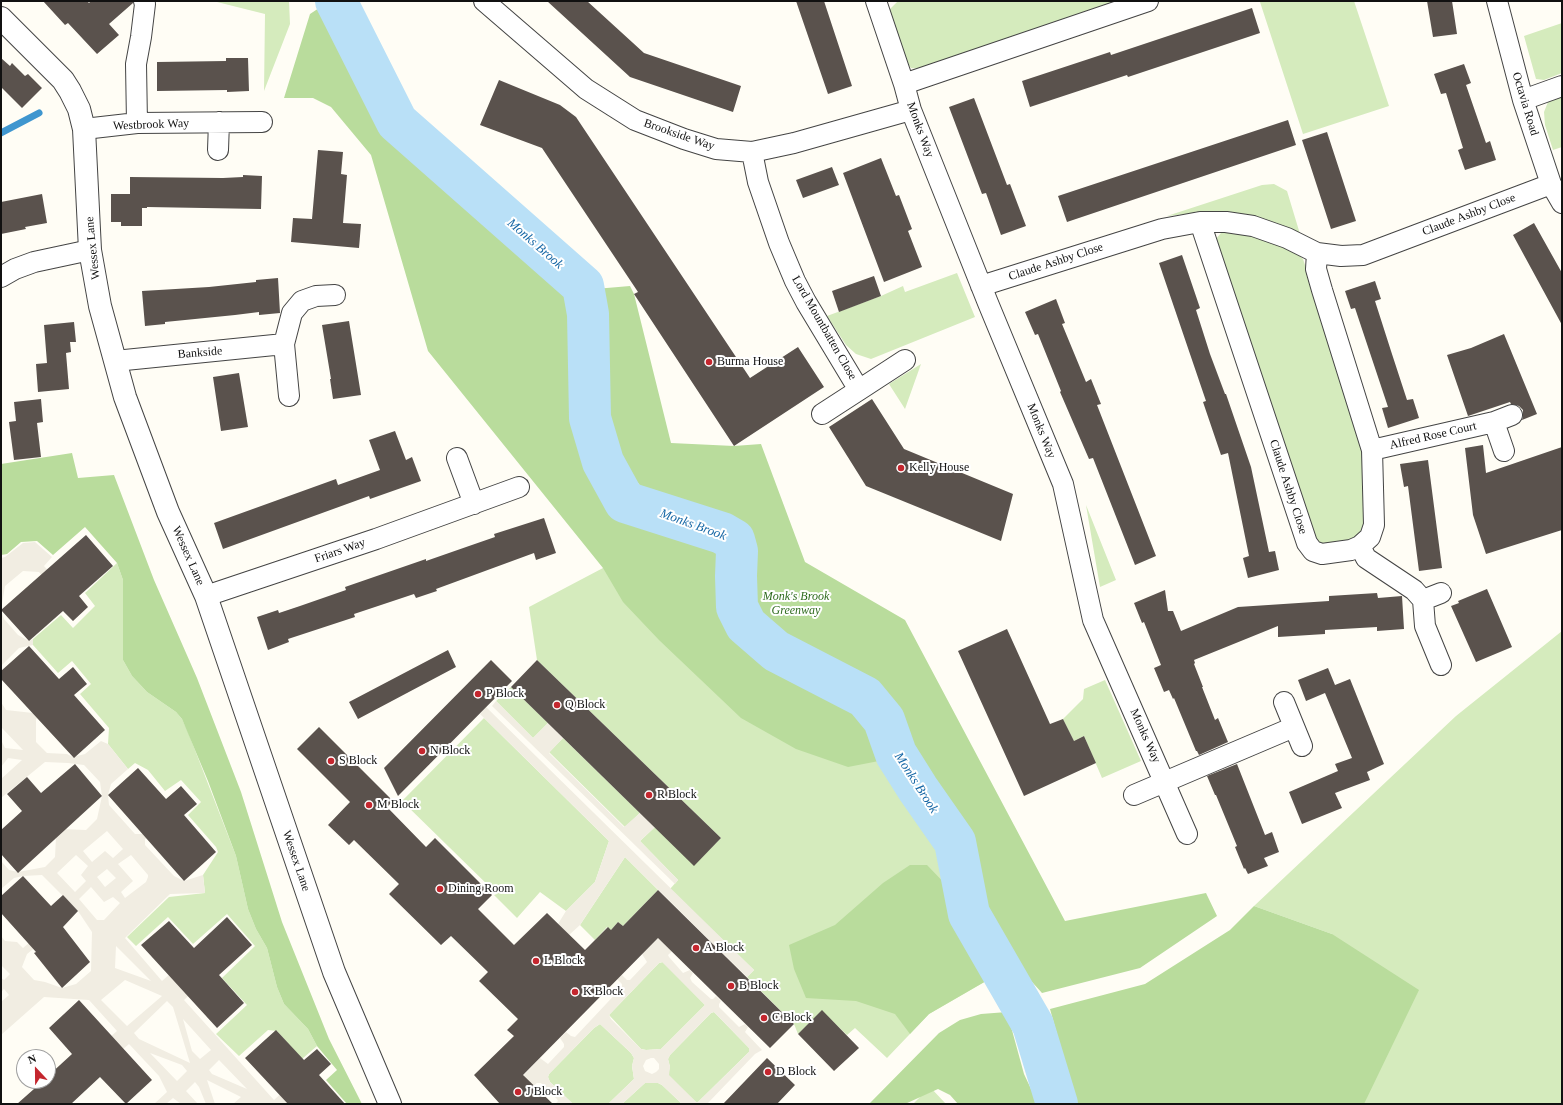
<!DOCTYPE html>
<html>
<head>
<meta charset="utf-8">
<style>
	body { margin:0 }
	#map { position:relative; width:1563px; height:1105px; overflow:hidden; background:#fffdf5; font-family:"Times New Roman",serif }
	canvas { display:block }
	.frame { position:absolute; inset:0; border:2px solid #111; pointer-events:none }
	.north { position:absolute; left:16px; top:1049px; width:40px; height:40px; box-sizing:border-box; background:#fff; border:1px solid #a0a0a0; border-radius:50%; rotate:338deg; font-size:11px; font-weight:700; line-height:16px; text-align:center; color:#111 }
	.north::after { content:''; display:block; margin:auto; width:14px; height:18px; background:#c4262e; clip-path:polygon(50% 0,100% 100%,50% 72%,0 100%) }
</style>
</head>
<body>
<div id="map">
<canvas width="1563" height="1105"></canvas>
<div class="frame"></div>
<div class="north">N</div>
</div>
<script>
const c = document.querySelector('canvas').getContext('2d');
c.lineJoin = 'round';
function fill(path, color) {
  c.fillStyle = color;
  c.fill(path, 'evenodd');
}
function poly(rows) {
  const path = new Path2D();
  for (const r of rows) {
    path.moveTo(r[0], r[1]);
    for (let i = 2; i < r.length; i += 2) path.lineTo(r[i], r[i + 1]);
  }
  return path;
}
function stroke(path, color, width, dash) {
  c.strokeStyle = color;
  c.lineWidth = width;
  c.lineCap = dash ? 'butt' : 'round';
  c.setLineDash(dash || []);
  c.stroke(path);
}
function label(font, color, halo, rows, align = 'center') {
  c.font = font + ' "Times New Roman",serif';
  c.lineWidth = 4;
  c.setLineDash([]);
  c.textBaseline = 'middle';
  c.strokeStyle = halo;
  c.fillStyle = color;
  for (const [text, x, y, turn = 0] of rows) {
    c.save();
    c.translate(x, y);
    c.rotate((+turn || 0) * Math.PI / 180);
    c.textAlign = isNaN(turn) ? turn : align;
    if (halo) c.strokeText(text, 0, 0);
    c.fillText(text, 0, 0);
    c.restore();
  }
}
fill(poly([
	[213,1,289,1,290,24,264,91,265,14],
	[898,1,1121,1,921,69,911,68,904,60,889,10],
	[1263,1,1354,1,1389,106,1303,134,1260,2],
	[1562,23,1562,73,1544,80,1536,79,1524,36],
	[1562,94,1562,147,1553,150,1545,125,1544,112,1548,102],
	[1274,184,1287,191,1300,234,1247,215,1216,211,1167,216,1262,185],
	[1228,231,1243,233,1296,252,1303,259,1362,436,1368,524,1357,541,1318,545,1215,240,1221,233],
	[957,273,975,317,871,359,856,354,846,345,827,316,881,296,903,286,905,292],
	[921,364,905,409,889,384],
	[1086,505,1116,580,1100,587],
	[725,545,728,552,725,617,735,633,770,662,856,708,875,729,884,760,945,847,951,890,966,937,993,977,929,1014,887,1058,855,1028,847,1035,822,1011,798,1034,794,1024,747,977,754,970,670,889,678,880,640,841,655,827,694,865,721,838,537,660,529,607,603,568],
	[117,563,123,580,123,660,132,676,147,692,176,712,182,719,188,732,236,856,248,909,256,929,267,948,277,987,284,1004,308,1029,317,1046,302,1059,277,1031,268,1030,239,1056,216,1034,247,1005,222,978,255,946,227,914,193,944,168,917,136,946,127,937,169,897,205,893,203,875,218,852,216,847,188,815,201,802,181,780,165,791,148,770,135,763,128,769,108,744,109,728,80,694,91,684,72,661,58,673,33,645,33,639,61,615,73,628,95,606,85,593],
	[1562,631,1562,1104,1364,1104,1332,934,1254,906,1456,716],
	[1105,680,1141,761,1102,778,1084,736,1074,741,1063,719,1083,699,1084,689],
	[511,687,548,723,533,738,496,701],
	[484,718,609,841,595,882,566,911,540,892,517,918,494,895,497,894,402,801],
	[563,738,640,813,625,827,549,752],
	[625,857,658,890,623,926,618,922,611,930,607,927,595,940,580,925],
	[663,962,705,1005,661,1049,646,1050,641,1049,609,1015,659,963],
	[714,1012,749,1048,749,1052,698,1102,696,1102,668,1075,670,1067,668,1059,670,1055,711,1013],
	[600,1024,631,1053,634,1058,632,1066,634,1079,608,1104,573,1104,550,1082,548,1077,549,1074,594,1028],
	[645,1083,658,1083,662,1085,682,1104,622,1104],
	[930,1087,946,1104,913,1104]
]), '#d5ebbd');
fill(poly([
	[319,8,335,42,358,76,384,127,569,297,575,312,574,344,583,420,592,457,605,482,621,507,682,533,725,545,728,552,725,617,735,633,770,662,856,708,875,729,884,760,848,767,796,749,741,718,659,640,623,602,603,568,428,351,371,155,331,107,313,98,284,98,310,14],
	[630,286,634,294,671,443,734,446,761,444,805,562,905,620,1065,921,1206,893,1217,916,1140,968,1042,993,1014,962,984,909,967,834,911,750,893,714,872,689,856,678,807,651,794,646,784,645,771,637,761,628,753,615,748,602,744,571,746,555,744,543,737,529,704,515,661,504,643,489,628,471,615,450,607,429,600,383,595,289],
	[72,453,78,478,114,475,154,580,197,678,241,792,282,922,329,1039,362,1104,347,1104,326,1080,337,1070,317,1046,308,1029,284,1004,277,987,267,948,256,929,248,909,236,856,208,781,182,719,176,712,147,692,132,676,123,660,123,580,117,563,85,527,53,555,37,541,21,542,7,554,1,555,1,464],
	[910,865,927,865,951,890,966,937,993,977,929,1014,910,1034,895,1014,856,1001,806,998,794,969,789,945,835,925,883,883],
	[1254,906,1332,934,1419,990,1364,1104,1076,1104,1050,1009,1145,984,1230,930],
	[1007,1012,1024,1074,1038,1104,958,1104,950,1095,938,1089,905,1104,869,1104,939,1033,960,1020,981,1014]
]), '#b9dc9c');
fill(poly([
	[35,542,52,557,44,566,55,578,49,584,39,572,23,571,5,586,1,610,4,619,18,635,29,641,33,639,33,645,19,648,1,666,1,558,5,557,23,543],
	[496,701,533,738,548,723,563,738,549,753,624,827,640,813,655,827,640,841,678,880,675,884,492,706],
	[1,702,6,710,33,713,47,710,36,719,36,742,47,753,67,754,73,757,85,754,101,741,108,744,128,769,111,784,108,795,109,805,135,834,142,834,152,828,156,833,145,839,145,845,174,876,184,881,203,875,205,893,170,894,125,938,162,981,180,965,199,986,184,1000,274,1100,288,1087,289,1104,233,1104,241,1097,207,1080,215,1104,206,1104,199,1087,195,1082,186,1091,198,1104,181,1104,173,1098,166,1104,154,1104,167,1092,159,1076,129,1044,114,1057,102,1044,117,1031,89,1000,44,997,1,1035,1,1002,9,995,4,989,1,992,1,978,4,980,10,974,1,965,1,936,5,941,17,942,23,948,37,936,42,942,27,954,22,967,34,980,45,982,62,988,76,984,91,971,92,932,78,911,42,875,23,876,14,878,1,889,1,861,9,870,18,872,45,867,55,857,56,837,62,829,86,830,97,819,102,796,100,782,84,765,68,763,45,762,1,798,1,779,22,760,8,758,1,767,1,740,5,748,23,750,1,727],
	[107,831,123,849,113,858,105,851,92,862,83,851],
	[76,855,88,866,81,875,86,881,75,892,57,873],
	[131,855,148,875,148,877,146,882,125,898,121,892,133,881,118,864],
	[107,869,116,878,105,887,97,877],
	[91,887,104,902,113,897,120,903,104,920,97,920,79,899],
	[116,946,151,981,115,968],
	[125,980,162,996,127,1026,101,1000],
	[167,1001,173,1007,190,1063,139,1039,134,1033],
	[183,1019,211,1050,200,1059,192,1051],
	[150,1053,182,1065,187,1071,177,1081],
	[219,1060,247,1089,212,1074,209,1070],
	[486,707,754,970,747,977,625,857,580,925,569,935,558,924,566,911,595,882,609,841,480,714],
	[666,930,680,944,668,955,669,957,683,973,690,970,693,973,690,978,692,982,711,999,713,999,716,996,721,1001,719,1004,719,1007,739,1027,745,1024,748,1027,745,1032,762,1050,755,1054,707,1104,682,1104,662,1085,658,1083,645,1083,622,1104,608,1104,634,1079,632,1066,634,1058,631,1053,600,1024,594,1028,549,1074,548,1077,550,1082,573,1104,555,1104,558,1101,557,1099,541,1083,537,1083,532,1087,518,1081,540,1058,548,1064,564,1047,564,1044,560,1038,566,1032,571,1036,575,1037,622,987,622,984,617,979,622,975,627,980,630,980,647,962,642,954],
	[662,962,705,1005,661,1049,646,1050,641,1049,611,1019,609,1015,659,963],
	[714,1012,749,1048,749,1052,698,1102,696,1102,669,1075,670,1067,668,1059,670,1055,711,1013],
	[651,1058,654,1058,659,1064,659,1069,656,1072,652,1074,645,1071,643,1066,646,1060]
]), '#f1ede2');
stroke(poly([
	[1,133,39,113]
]), '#3f96cf', 7);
stroke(poly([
	[336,1,397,122,583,286,588,314,590,418,603,462,625,502,722,533,734,540,737,551,736,576,737,607,746,625,776,651,865,697,884,720,896,754,918,789,955,842,969,914,1033,1025,1057,1104]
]), '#b9e0f7', 42);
fill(poly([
	[43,1,87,1,89,3,91,1,133,1,133,3,109,24,119,35,97,54,68,23,65,25],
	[547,1,587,1,644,53,741,86,733,112,630,77],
	[796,1,824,1,852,86,828,94],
	[1427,1,1452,1,1457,34,1433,37],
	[1252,8,1260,33,1128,77,1127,75,1030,107,1022,81,1110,52,1111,55],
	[1,58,10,66,12,63,25,76,28,74,42,88,22,108,1,87],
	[226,58,248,58,249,91,227,92,227,90,157,91,157,62,226,61],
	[1464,64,1471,83,1466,85,1486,143,1490,141,1496,160,1465,170,1458,150,1463,148,1446,93,1441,94,1434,74],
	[499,80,560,105,576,117,750,378,798,347,824,387,734,446,634,294,638,292,542,148,480,125],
	[974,98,1007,185,1010,184,1026,226,1001,235,986,193,982,194,949,107],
	[1288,120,1296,145,1067,222,1058,196],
	[1327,132,1356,221,1331,229,1302,140],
	[318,150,343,152,341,174,347,175,343,223,361,224,359,248,291,242,293,218,312,219],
	[881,158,896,196,899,195,912,229,908,231,922,267,884,282,843,173],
	[832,167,839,185,803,198,796,180],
	[243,175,262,176,261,209,147,207,147,208,142,208,142,226,121,226,121,222,111,222,111,194,130,194,130,177,223,178,243,177],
	[42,194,47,223,25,227,26,229,1,234,1,202],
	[1534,223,1562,273,1562,325,1513,235],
	[1182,255,1200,308,1196,310,1210,354,1225,394,1226,394,1251,467,1269,552,1275,551,1279,570,1248,578,1243,558,1249,556,1228,453,1221,455,1203,402,1206,401,1159,263],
	[874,276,881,296,839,312,832,291],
	[278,278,280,313,259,315,259,312,235,315,165,322,165,324,145,326,142,291,209,287,256,282,256,280],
	[1375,281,1381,299,1375,301,1391,351,1407,400,1413,399,1419,418,1388,428,1382,408,1388,407,1355,308,1351,309,1345,291],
	[1056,299,1065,323,1062,324,1086,382,1091,379,1101,404,1097,405,1156,556,1135,565,1093,458,1089,459,1060,392,1061,391,1038,334,1035,335,1025,312],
	[349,321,361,395,333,399,330,379,331,379,322,325],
	[74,322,76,342,70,342,71,352,66,353,69,389,38,392,36,364,47,363,44,325],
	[1504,334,1537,414,1522,420,1523,416,1523,410,1519,406,1511,404,1510,402,1468,416,1447,355,1471,348],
	[239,373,248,427,221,431,213,377],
	[41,399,43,422,37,423,41,457,14,460,9,422,16,421,14,402],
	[872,399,904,449,1013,494,1001,541,866,486,829,427],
	[395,431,406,460,412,457,421,481,370,499,369,496,223,549,214,523,336,479,338,485,380,470,369,440],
	[1483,445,1486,473,1562,447,1562,530,1486,554,1473,515,1465,448],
	[1428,460,1442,568,1419,571,1408,486,1404,487,1400,464],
	[544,518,556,553,536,560,534,553,436,589,437,591,416,598,414,594,354,614,355,617,288,639,289,642,268,650,257,617,278,610,279,613,300,606,346,590,345,587,426,559,426,561,469,546,495,537,494,534],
	[86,535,113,566,79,596,88,607,73,621,63,611,29,641,1,610],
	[1487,589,1512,647,1476,662,1451,606,1459,603,1458,601],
	[1165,590,1168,611,1173,611,1181,631,1238,607,1329,601,1329,596,1377,593,1378,598,1402,596,1404,629,1377,631,1377,627,1325,630,1325,634,1278,637,1278,626,1194,660,1195,663,1194,664,1203,687,1202,687,1215,720,1218,718,1228,742,1199,755,1197,751,1196,751,1174,698,1173,699,1169,690,1164,692,1154,668,1161,665,1144,622,1142,623,1134,603],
	[1007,629,1050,724,1063,719,1074,741,1084,736,1096,763,1024,796,958,651],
	[29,646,59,679,73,667,87,684,74,695,105,730,74,758,1,679,1,671],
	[448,650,456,667,358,719,349,702],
	[491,660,512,681,398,796,384,768],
	[537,660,721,838,694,866,511,687],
	[1328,668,1335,685,1350,679,1384,764,1367,772,1370,780,1335,793,1342,808,1302,824,1289,792,1338,771,1335,764,1352,758,1325,693,1306,701,1298,680],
	[319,727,393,801,387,807,426,847,435,838,492,895,478,909,514,945,547,913,585,950,608,927,611,930,618,922,623,926,658,890,794,1024,770,1048,658,938,523,1075,553,1104,500,1104,474,1075,514,1036,507,1030,518,1019,479,981,488,972,451,936,441,945,389,894,399,884,354,840,349,845,328,825,350,802,297,749],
	[75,764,102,796,18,873,1,854,1,830,22,811,7,794,27,777,41,793],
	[1237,764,1265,835,1272,832,1279,852,1264,858,1268,866,1248,874,1245,868,1244,869,1235,847,1237,846,1216,795,1215,795,1207,776],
	[138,768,166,799,181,786,197,804,184,815,216,852,184,881,108,795],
	[23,876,51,906,63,895,78,911,63,927,90,962,62,988,34,953,36,952,1,913,1,896],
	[227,917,252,945,219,975,244,1003,217,1028,141,945,169,921,194,948],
	[79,1000,152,1080,126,1104,100,1077,71,1104,17,1104,43,1081,48,1081,48,1076,72,1054,49,1028],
	[822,1010,859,1048,834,1071,798,1034],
	[276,1030,304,1060,317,1049,331,1064,319,1075,345,1104,288,1104,245,1058],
	[767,1058,795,1085,777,1104,723,1104]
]), '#5a524d');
const minor = poly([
	[484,1,586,89,635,120,684,139,716,149,752,152,794,143,911,110],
	[876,1,904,84,911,110,988,303,1063,484,1093,620,1187,834],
	[1497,1,1523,100,1551,184,1562,203],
	[904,84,1148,1],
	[1523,100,1562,86],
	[137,123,136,64,141,37,145,4,144,1],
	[84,129,137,123,262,122],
	[218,150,219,122],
	[752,152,758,182,779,243,795,281,806,302,859,390,905,360],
	[1200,222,1307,543,1313,551,1322,554,1351,550,1360,546,1370,537,1374,525,1372,450,1322,290,1316,269,1317,253],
	[1,277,15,269,34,262,90,250],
	[981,286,1162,229,1200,222,1226,222,1253,226,1287,238,1317,253,1341,256,1363,255,1551,184],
	[284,344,292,313,302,301,316,296,335,295],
	[115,361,284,344,289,396],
	[822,414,859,390],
	[1494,422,1504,451],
	[1372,450,1494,422,1512,415],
	[457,458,474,504],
	[1360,546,1366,558,1414,590,1423,600],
	[206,596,376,539,519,487],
	[1441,665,1425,626,1423,600,1441,593],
	[1284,702,1302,746],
	[1134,795,1294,727]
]);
const tertiary = poly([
	[1,18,63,80,70,91,79,109,84,129,90,250,100,306,125,397,168,512,206,596,334,972,390,1104]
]);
stroke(minor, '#444', 22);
stroke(tertiary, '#444', 24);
stroke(minor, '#fff', 20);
stroke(tertiary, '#fff', 22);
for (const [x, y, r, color] of [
	[709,362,4,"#c4262e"],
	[901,468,4,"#c4262e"],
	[478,694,4,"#c4262e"],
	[557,705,4,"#c4262e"],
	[422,751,4,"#c4262e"],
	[331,761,4,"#c4262e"],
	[649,795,4,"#c4262e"],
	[369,805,4,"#c4262e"],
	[440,889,4,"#c4262e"],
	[696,948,4,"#c4262e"],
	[536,961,4,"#c4262e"],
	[731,986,4,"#c4262e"],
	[575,992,4,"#c4262e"],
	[764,1018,4,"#c4262e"],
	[768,1072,4,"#c4262e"],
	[518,1092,4,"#c4262e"]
]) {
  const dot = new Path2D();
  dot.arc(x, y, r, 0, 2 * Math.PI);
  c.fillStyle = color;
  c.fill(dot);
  stroke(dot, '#fff', 1.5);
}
label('12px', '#111', '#fff', [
	["Octavia Road",1525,104,73],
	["Westbrook Way",151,125,-2],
	["Monks Way",920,130,70],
	["Brookside Way",679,135,19],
	["Claude Ashby Close",1469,215,-21],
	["Wessex Lane",93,248,-96],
	["Claude Ashby Close",1056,262,-18],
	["Lord Mountbatten Close",824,328,60],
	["Bankside",200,353,-5],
	["Monks Way",1041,431,68],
	["Alfred Rose Court",1433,436,-13],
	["Claude Ashby Close",1288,487,72],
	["Friars Way",340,551,-19],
	["Wessex Lane",188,556,66],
	["Monks Way",1145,736,66],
	["Wessex Lane",296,861,71]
]);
label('12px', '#111', '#fff', [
	["Burma House",717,362],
	["Kelly House",909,468],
	["P Block",486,694],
	["Q Block",565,705],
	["N Block",430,751],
	["S Block",339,761],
	["R Block",657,795],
	["M Block",377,805],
	["Dining Room",448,889],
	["A Block",704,948],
	["L Block",544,961],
	["B Block",739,986],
	["K Block",583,992],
	["C Block",772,1018],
	["D Block",776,1072],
	["J Block",526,1092]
], 'left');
label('italic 12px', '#2f6b1f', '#fff', [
	["Monk's Brook",796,597],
	["Greenway",796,611]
]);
label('italic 13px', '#1768a6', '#fff', [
	["Monks Brook",535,244,41],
	["Monks Brook",693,525,20],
	["Monks Brook",916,783,57]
]);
</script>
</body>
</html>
